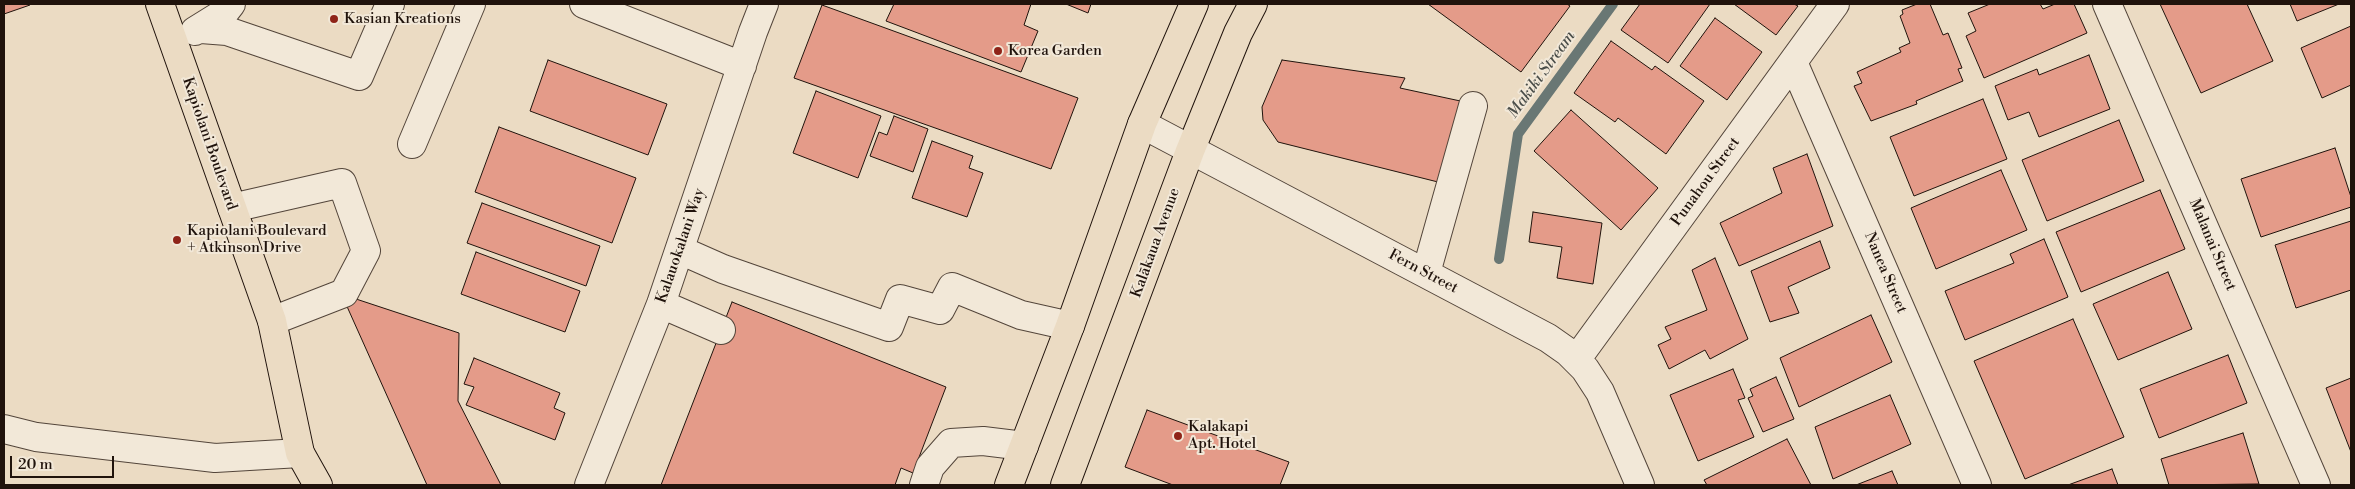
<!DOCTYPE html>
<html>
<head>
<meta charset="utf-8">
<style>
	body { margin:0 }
	#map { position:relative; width:2355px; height:489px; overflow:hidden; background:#ebdbc3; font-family:"Libre Bodoni",serif }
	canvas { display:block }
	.frame { position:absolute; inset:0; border:5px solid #20130c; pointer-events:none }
	.scale { position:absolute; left:10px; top:456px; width:104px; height:22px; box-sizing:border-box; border:2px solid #20130c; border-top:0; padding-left:6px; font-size:15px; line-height:18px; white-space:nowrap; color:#20130c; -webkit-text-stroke:4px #f2e8d8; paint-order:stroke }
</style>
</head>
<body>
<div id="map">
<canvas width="2355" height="489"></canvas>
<div class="frame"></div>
<div class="scale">20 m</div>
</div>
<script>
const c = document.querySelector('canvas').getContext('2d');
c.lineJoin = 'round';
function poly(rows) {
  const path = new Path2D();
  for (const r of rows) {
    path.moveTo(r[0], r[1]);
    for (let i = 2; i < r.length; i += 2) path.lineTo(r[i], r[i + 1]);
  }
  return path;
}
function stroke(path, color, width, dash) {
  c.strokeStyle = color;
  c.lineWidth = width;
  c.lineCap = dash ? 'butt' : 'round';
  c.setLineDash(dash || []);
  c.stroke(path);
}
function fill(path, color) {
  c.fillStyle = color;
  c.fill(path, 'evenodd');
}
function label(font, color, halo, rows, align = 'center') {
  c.font = font + ' "Libre Bodoni",serif';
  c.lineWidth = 4;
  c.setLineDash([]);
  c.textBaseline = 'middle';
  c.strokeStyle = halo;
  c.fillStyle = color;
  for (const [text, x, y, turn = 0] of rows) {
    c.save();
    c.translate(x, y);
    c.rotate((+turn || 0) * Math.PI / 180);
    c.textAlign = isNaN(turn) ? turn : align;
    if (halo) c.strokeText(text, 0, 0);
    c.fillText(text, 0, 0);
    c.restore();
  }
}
stroke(poly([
	[1499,259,1518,134,1613,4]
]), '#697774', 10);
const building = poly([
	[4,4,29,4,30,5,4,14,4,4],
	[894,4,1031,4,1024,25,1038,31,1021,72,886,21,894,4],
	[1066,4,1091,4,1088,13,1066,4],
	[1428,4,1567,4,1570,6,1521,72,1428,4],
	[1640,4,1710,4,1668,63,1621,30,1640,4],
	[1734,4,1794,4,1798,6,1776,35,1734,4],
	[1917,4,1930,4,1943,35,1948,33,1962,68,1958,69,1963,81,1916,101,1917,104,1871,121,1854,86,1862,83,1857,72,1901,52,1899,48,1910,43,1900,16,1903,14,1902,10,1917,4],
	[1990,4,2040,4,2043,9,2055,4,2074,4,2087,33,1984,78,1966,36,1976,31,1968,13,1990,4],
	[2160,4,2247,4,2273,61,2201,93,2160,4],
	[2290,4,2339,4,2297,21,2290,4],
	[822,5,1078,98,1051,169,794,78,822,5],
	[1715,18,1762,52,1727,100,1680,66,1715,18],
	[2351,26,2351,85,2322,98,2301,48,2351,26],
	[1611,41,1652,70,1655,66,1704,101,1666,154,1618,118,1615,122,1574,93,1611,41],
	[2089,55,2110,109,2039,137,2029,112,2008,120,1995,86,2037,69,2039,75,2089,55],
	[548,60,667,104,648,155,530,111,548,60],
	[1282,60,1405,78,1400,88,1465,102,1438,182,1278,142,1263,120,1262,107,1282,60],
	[816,91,881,116,858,178,793,153,816,91],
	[1983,99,2007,159,1914,196,1890,137,1983,99],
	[1571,110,1658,188,1621,230,1534,151,1571,110],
	[894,116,928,129,913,172,870,156,879,132,887,135,894,116],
	[2119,120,2144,181,2047,221,2022,160,2119,120],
	[499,127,636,178,612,243,475,192,499,127],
	[932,141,973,156,969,168,983,173,967,217,912,198,932,141],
	[2335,148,2351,197,2351,207,2261,237,2241,179,2335,148],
	[1807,154,1833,226,1739,266,1720,223,1782,193,1773,168,1807,154],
	[2001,170,2027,230,1936,269,1911,208,2001,170],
	[2160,190,2185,249,2081,292,2056,232,2160,190],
	[482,203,600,246,586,286,467,243,482,203],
	[1533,212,1602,223,1593,284,1557,278,1562,247,1529,242,1533,212],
	[2351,221,2351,290,2296,308,2275,245,2351,221],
	[2044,239,2068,297,1965,340,1945,291,2014,263,2010,254,2044,239],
	[1820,241,1830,268,1788,287,1799,313,1770,322,1751,271,1820,241],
	[476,252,580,291,565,332,461,294,476,252],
	[1715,258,1748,339,1710,359,1705,350,1669,369,1658,345,1671,339,1665,327,1707,310,1692,270,1715,258],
	[2168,272,2192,329,2118,360,2093,304,2168,272],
	[350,297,459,333,458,401,501,485,427,485,345,302,350,297],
	[732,302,946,387,913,473,901,468,895,485,661,485,732,302],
	[1871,315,1892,362,1799,407,1780,358,1871,315],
	[2073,319,2124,437,2025,479,1974,361,2073,319],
	[2228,355,2247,403,2159,438,2140,389,2228,355],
	[474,358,560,393,554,408,565,413,555,440,466,405,474,387,464,384,474,358],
	[1733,369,1745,398,1738,400,1754,437,1698,461,1670,395,1733,369],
	[1776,377,1794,419,1763,432,1748,398,1753,396,1750,389,1776,377],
	[2351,378,2351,452,2326,388,2351,378],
	[1890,395,1911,444,1833,479,1815,427,1890,395],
	[1147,410,1289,462,1280,485,1173,485,1125,467,1147,410],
	[2243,433,2259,484,2169,485,2161,459,2243,433],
	[1787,439,1811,485,1707,485,1704,480,1787,439],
	[2112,469,2118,485,2068,485,2112,469],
	[1892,471,1898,485,1856,485,1892,471]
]);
fill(building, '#e49b89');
stroke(building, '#20130c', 1);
const minor = poly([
	[584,4,742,66],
	[2107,4,2316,485],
	[201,29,227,31,359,76,390,4],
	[195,31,224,13,231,4],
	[1793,62,1977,485],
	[1142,124,1548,338,1568,352,1585,369,1600,392,1640,485],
	[412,144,471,4],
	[232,208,342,183,366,251,344,293,272,321],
	[680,250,723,269,889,327,900,299,940,310,952,287,1021,315,1070,326],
	[1426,273,1473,106],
	[661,304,721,330],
	[1576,360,1835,4],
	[4,429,36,437,215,458,300,453],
	[589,485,661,304,753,32,764,4],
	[924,485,930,467,951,443,983,441,1024,446]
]);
const major = poly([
	[160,4,272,321,300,453,318,485],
	[1009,485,1070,326,1142,124,1194,4],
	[1065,485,1190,151,1238,33,1253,4]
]);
stroke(minor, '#53453a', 30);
stroke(major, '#20130c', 30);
stroke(minor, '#f2e8d8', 28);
stroke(major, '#ebdbc3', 28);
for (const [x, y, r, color] of [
	[334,19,5,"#8f2418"],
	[998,51,5,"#8f2418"],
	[177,240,5,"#8f2418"],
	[1178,436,5,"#8f2418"]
]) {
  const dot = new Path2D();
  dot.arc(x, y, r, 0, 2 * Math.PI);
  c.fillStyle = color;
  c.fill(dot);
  stroke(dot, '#f2e8d8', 2);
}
label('15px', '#20130c', '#f2e8d8', [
	["Kasian Kreations",344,19],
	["Korea Garden",1008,51],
	["Kapiolani Boulevard",187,231],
	["+ Atkinson Drive",187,248],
	["Kalakapi",1188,427],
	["Apt. Hotel",1188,444]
], 'left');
label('15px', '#20130c', '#f2e8d8', [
	["Kapiolani Boulevard",209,144,71],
	["Punahou Street",1706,182,-54],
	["Kalākaua Avenue",1156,243,-70],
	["Malanai Street",2212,245,67],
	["Kalauokalani Way",681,246,-71],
	["Fern Street",1423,272,28],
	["Nanea Street",1885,273,67]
]);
label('italic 16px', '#4a4d49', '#f2e8d8', [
	["Makiki Stream",1542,75,-54]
]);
</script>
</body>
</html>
